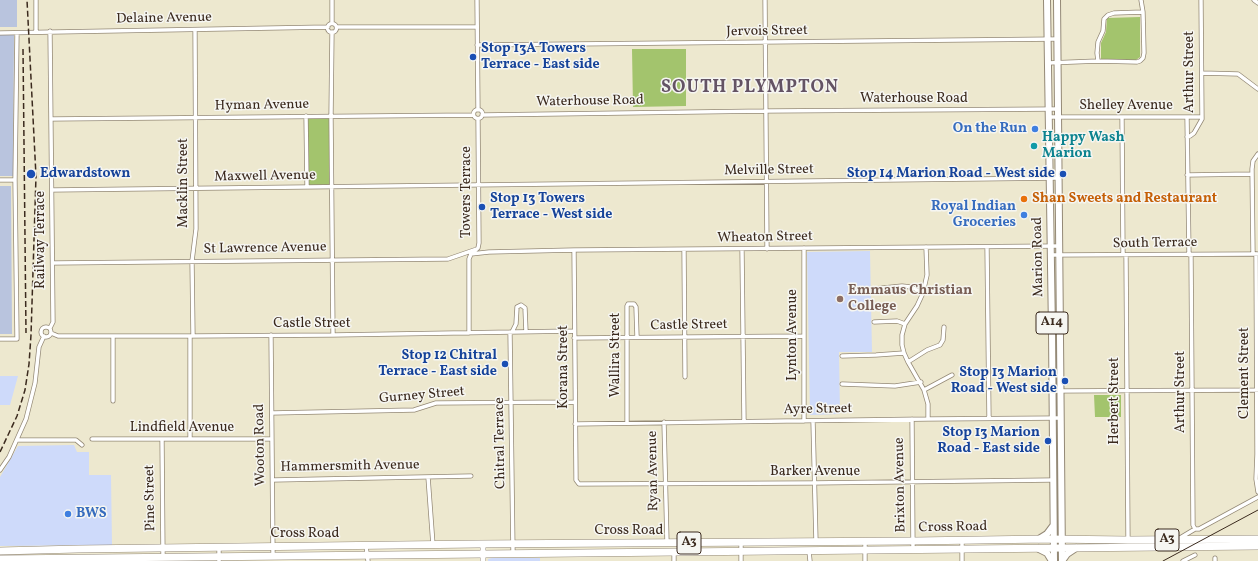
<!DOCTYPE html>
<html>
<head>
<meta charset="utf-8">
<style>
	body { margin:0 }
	canvas { display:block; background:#ede8cf }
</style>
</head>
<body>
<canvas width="1258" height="561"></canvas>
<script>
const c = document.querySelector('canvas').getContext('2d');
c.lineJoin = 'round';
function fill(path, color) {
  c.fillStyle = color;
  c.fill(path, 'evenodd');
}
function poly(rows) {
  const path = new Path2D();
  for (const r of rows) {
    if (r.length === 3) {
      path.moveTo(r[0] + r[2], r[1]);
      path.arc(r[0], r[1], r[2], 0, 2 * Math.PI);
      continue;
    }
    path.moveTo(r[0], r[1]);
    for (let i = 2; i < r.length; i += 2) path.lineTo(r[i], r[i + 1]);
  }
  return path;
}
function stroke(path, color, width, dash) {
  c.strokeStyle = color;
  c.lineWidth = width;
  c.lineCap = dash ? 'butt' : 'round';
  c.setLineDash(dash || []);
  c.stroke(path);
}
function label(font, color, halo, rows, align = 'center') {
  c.font = font + ' Vollkorn,serif';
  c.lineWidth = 3;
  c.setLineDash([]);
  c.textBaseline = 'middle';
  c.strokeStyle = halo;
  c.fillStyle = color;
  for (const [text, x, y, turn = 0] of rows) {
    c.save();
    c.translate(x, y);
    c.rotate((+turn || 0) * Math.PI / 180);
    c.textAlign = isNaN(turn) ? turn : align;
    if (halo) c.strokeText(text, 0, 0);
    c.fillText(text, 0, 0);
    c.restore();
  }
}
fill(poly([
	[870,251,872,352,839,352,840,414,810,415,807,252],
	[0,376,18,376,10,405,0,405],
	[74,445,77,452,89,452,89,475,111,475,112,545,0,546,0,477,18,446],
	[492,558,540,558,540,561,488,561,488,559]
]), '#cedafa');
fill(poly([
	[0,0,17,0,17,27,0,27],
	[14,34,13,176,0,176,0,35],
	[0,186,11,186,12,334,0,334]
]), '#b9c4de');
fill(poly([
	[1140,17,1140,57,1136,60,1101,60,1101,43,1106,32,1107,18],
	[632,49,686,49,686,106,633,107],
	[306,116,331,116,331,187,307,187],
	[1094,395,1121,395,1121,417,1095,417]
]), '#a3c46d');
const street = poly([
	[332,0,332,23],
	[477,0,478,110],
	[765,0,767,249],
	[1254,0,1258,3],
	[332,28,4.5],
	[337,27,477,27],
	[36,32,36,0],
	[332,32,331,116,333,335],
	[0,33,328,27],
	[477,45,1058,39],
	[1098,61,1097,53,1098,42,1103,31,1104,19,1108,15,1114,13,1143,12],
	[1048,63,1098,61,1137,62,1140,61,1143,58,1144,53,1143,12,1141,0],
	[1202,73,1238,74,1258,89],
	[478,114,4.5],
	[482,115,766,111,1058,109],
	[306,116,307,187],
	[1049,117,1202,117],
	[1187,117,1189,255],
	[1122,118,1123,255],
	[51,119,473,115],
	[1187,137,1190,136,1194,133,1202,119,1201,0],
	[1187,175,1252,174],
	[0,180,15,180],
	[52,190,1059,178],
	[926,247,927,275,923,293,917,306,905,324,902,335,902,345,904,353,908,362,924,390,928,404,928,419],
	[987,247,989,418],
	[804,248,804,421],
	[574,250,576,476,576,480,579,484,811,483,1053,480],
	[684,250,685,377],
	[742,250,744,422],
	[471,254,489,252,574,250,1060,246],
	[1253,254,1252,169,1253,161,1258,154],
	[1256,254,1257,454,1256,479,1258,492],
	[1051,255,1258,254],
	[1126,255,1128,540],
	[1191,255,1193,525,1195,529],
	[53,263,448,259,477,249],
	[873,289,902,286,911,287,923,293],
	[874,322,897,321,905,324],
	[46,332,5],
	[50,328,53,322,50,31],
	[510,332,513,553],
	[512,332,516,324,517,307,521,305,525,308,526,332],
	[51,333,58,336,190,336,333,335,574,331],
	[469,333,469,259,471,254,478,248,479,243,478,119],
	[271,335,273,556],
	[113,336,113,401],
	[190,336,190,439],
	[193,336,192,261,196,229,195,30],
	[574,338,803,336],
	[0,339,17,339,15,180,17,33],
	[842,356,876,355,904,353],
	[908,362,927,350,940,345,943,340,944,327],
	[842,384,895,386,921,382],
	[924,390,952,375],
	[1053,391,1258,390],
	[272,413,414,410,436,403,575,402],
	[912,419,913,550],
	[813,421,816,542],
	[664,422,667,543],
	[627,423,627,306,628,304,634,304,636,307,637,337],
	[575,424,928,419,1061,418],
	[92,439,272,439],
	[162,439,163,557],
	[17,440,76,440,82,445],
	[0,470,9,457,26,419,35,383,39,347,44,336],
	[428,477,433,545],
	[273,480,471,476],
	[1180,538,1195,529,1199,529,1258,497],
	[962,541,962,561],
	[741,543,741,561],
	[366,546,368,561],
	[809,551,810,561],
	[1215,558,1215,561],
	[219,561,219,547],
	[674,561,674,552],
	[865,561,865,542],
	[1183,561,1195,555]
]);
const secondary = poly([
	[483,561,483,544]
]);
const primary = poly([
	[1047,0,1052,332,1054,561],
	[1057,0,1062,561],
	[1039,539,1047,534,1053,526],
	[1039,549,1047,553,1052,561],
	[1062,561,1067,554,1076,548]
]);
const highway = poly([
	[0,551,78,549,478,544,913,541,1047,539,1128,540,1258,539],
	[0,559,1258,546]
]);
stroke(street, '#948976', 5);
stroke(secondary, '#948976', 6);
stroke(primary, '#948976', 8);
stroke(highway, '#948976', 8);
stroke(street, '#fff', 3.5);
stroke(secondary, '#fff', 5);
stroke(primary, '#fff', 6);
stroke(highway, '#fff', 7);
stroke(poly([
	[1163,561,1258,510]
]), '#3b2a1e', 1);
stroke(poly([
	[23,49,26,333],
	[0,452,17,416,25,390,29,364,31,335,36,176,27,0]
]), '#3b2a1e', 1.5, [6, 3]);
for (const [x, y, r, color] of [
	[473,57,4,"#1a4fb4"],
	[1035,129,4,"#3f7fe0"],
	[1034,146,4,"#0f9aa8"],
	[31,174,5,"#1a4fb4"],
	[1063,174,4,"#1a4fb4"],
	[1024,199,4,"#e8710a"],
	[482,207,4,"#1a4fb4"],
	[1024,215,4,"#3f7fe0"],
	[840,299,4,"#8d6e63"],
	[505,364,4,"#1a4fb4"],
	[1065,381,4,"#1a4fb4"],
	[1048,441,4,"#1a4fb4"],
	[68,514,4,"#3f7fe0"]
]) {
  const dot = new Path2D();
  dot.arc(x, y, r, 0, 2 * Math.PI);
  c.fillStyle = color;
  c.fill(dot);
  stroke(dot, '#f6f6f2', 1.5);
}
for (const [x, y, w] of [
	[1052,323,32],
	[1167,540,24],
	[689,543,24]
]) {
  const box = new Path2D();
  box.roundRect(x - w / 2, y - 11, w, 22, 3);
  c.fillStyle = '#f6f6f2';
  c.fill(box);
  stroke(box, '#3b2a1e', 1);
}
label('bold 13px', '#3b2a1e', null, [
	["A14",1052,323],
	["A3",1167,540],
	["A3",689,543]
]);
label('14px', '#3b2a1e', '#f6f6f2', [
	["Delaine Avenue",164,19,-1],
	["Jervois Street",767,32,-1],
	["Arthur Street",1190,72,-90],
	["Waterhouse Road",914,99],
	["Waterhouse Road",590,102,-1],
	["Hyman Avenue",262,106,-1],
	["Shelley Avenue",1126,106],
	["Melville Street",769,171,-1],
	["Maxwell Avenue",265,177,-1],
	["Macklin Street",184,183,-90],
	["Towers Terrace",467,192,-90],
	["Wheaton Street",765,238,-1],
	["Railway Terrace",41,240,-90],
	["South Terrace",1155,244,-1],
	["St Lawrence Avenue",265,249,-1],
	["Marion Road",1039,257,-91],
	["Castle Street",312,324],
	["Castle Street",689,326,-1],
	["Lynton Avenue",793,335,-90],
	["Wallira Street",616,355,-90],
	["Korana Street",564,367,-90],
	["Clement Street",1245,373,-90],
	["Arthur Street",1181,392,-90],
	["Gurney Street",422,396,-5],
	["Herbert Street",1115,401,-90],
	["Ayre Street",818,410,-1],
	["Lindfield Avenue",182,428],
	["Chitral Terrace",501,443,-91],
	["Wooton Road",261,445,-91],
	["Hammersmith Avenue",350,467,-1],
	["Ryan Avenue",654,471,-91],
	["Barker Avenue",815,472],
	["Brixton Avenue",901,485,-91],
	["Pine Street",151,498,-91],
	["Cross Road",953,528,-1],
	["Cross Road",629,531],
	["Cross Road",305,534]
]);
label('bold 14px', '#164399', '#f6f6f2', [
	["Stop 13A Towers",481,49,"left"],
	["Terrace - East side",481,65,"left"],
	["Edwardstown",40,174,"left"],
	["Stop 14 Marion Road - West side",1055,174],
	["Stop 13 Towers",490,199,"left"],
	["Terrace - West side",490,215,"left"],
	["Stop 12 Chitral",497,356],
	["Terrace - East side",497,372],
	["Stop 13 Marion",1057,373],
	["Road - West side",1057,389],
	["Stop 13 Marion",1040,433],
	["Road - East side",1040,449]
], 'right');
label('bold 14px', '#366cbe', '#f6f6f2', [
	["On the Run",1027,129],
	["Royal Indian",1016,207],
	["Groceries",1016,223],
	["BWS",76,514,"left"]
], 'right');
label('bold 14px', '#0d838f', '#f6f6f2', [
	["Happy Wash",1042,138],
	["Marion",1042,154]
], 'left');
label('bold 14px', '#c56008', '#f6f6f2', [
	["Shan Sweets and Restaurant",1032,199]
], 'left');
label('bold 14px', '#785e54', '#f6f6f2', [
	["Emmaus Christian",848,291],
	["College",848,307]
], 'left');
c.letterSpacing = '1px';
label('bold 18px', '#645364', '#f6f6f2', [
	["SOUTH PLYMPTON",750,89]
]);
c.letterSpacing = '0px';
</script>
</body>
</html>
